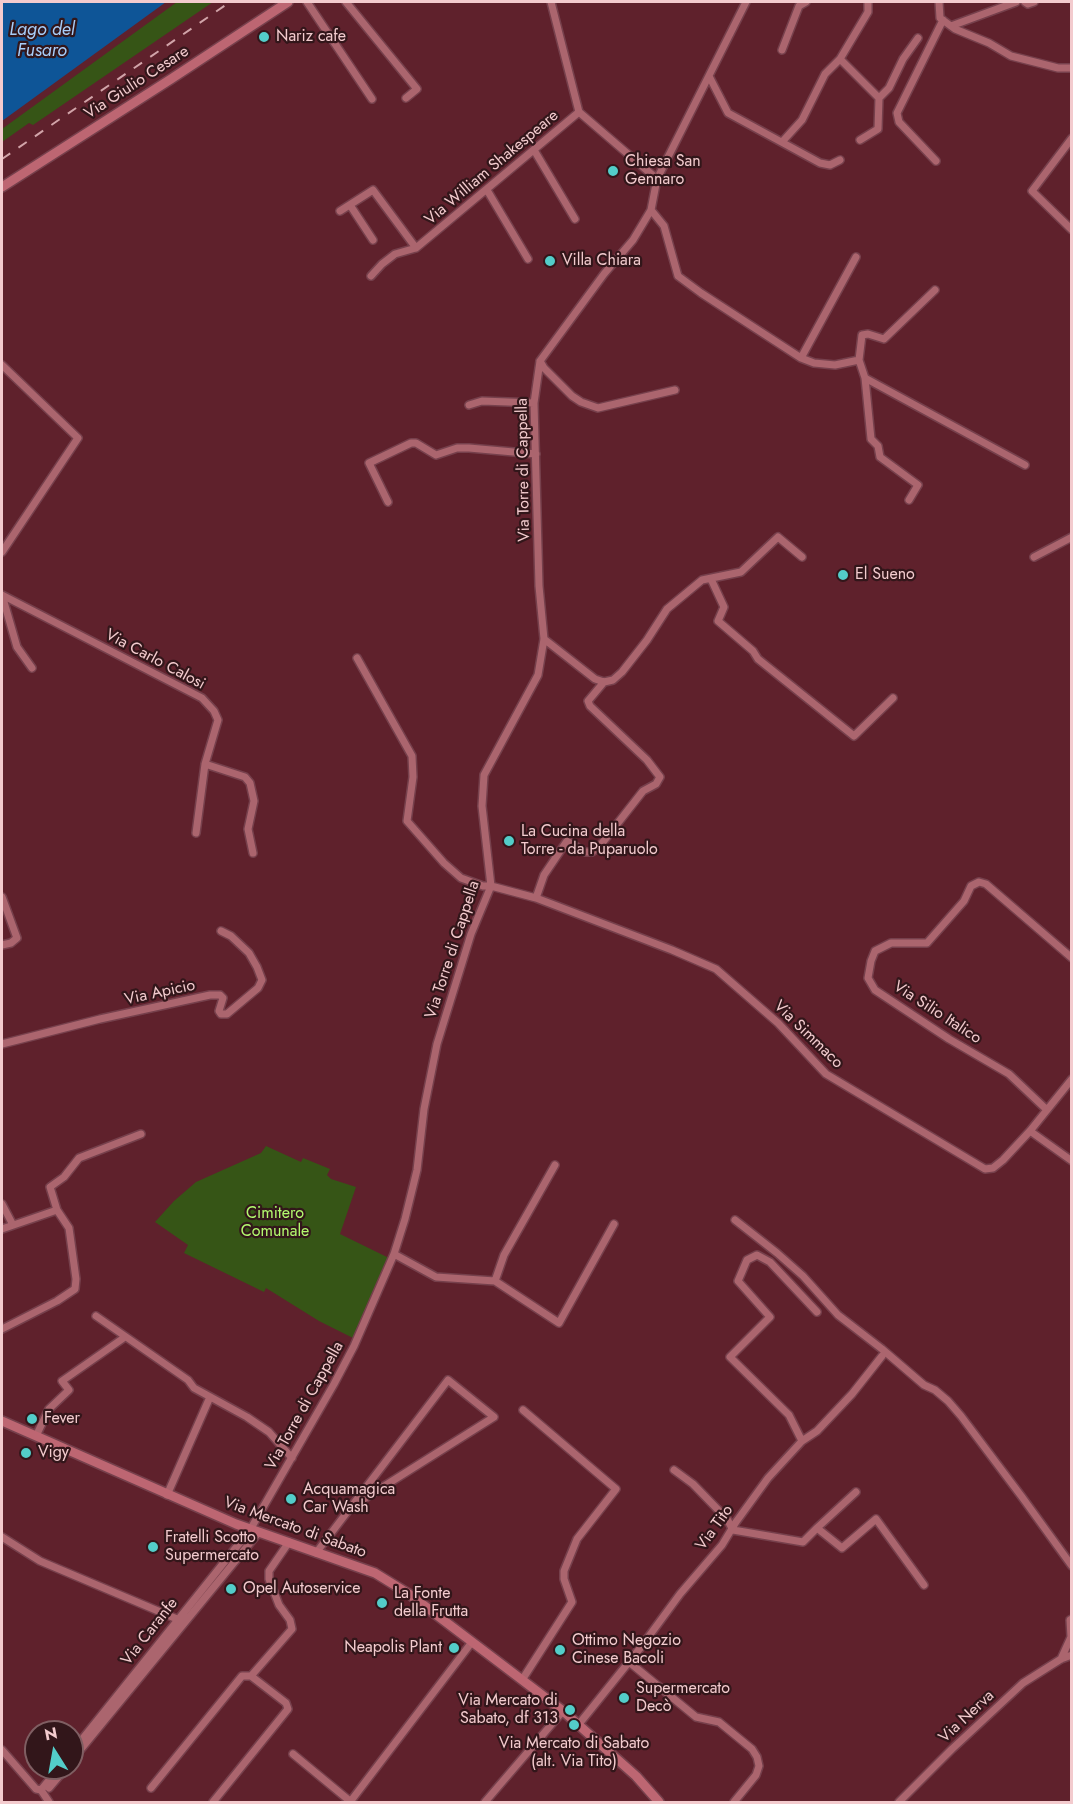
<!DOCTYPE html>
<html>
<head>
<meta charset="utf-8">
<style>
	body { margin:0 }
	#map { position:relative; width:1073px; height:1804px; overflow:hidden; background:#5f212c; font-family:Jost,sans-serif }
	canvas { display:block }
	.frame { position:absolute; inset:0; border:3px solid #f3cbce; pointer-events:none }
	.north { position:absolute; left:24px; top:1720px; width:60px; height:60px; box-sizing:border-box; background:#32161a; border:2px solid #7f5e62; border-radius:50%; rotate:349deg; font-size:16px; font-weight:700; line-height:24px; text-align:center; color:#f3cbce }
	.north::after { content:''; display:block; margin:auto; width:21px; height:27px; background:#53cdc9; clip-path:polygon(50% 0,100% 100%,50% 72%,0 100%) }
</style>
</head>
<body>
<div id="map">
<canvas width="1073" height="1804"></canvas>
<div class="frame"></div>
<div class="north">N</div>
</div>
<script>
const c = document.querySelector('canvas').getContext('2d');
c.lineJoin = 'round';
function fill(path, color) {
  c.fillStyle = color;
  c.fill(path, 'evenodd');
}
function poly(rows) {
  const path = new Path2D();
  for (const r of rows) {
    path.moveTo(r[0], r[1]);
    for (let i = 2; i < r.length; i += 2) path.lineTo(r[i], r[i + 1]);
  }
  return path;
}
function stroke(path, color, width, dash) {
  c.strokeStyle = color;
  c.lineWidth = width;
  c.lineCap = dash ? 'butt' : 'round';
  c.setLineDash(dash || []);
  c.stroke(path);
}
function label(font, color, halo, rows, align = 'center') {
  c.font = font + ' Jost,sans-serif';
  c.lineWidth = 4.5;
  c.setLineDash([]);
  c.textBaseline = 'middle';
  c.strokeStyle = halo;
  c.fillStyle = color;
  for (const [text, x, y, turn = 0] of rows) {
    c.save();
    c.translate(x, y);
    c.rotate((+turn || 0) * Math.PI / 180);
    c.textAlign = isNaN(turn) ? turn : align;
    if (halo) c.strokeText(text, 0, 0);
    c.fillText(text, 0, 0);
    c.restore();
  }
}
fill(poly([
	[177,2,213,2,33,125,29,123,2,142,2,129],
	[266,1146,301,1162,303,1158,330,1169,327,1175,331,1179,356,1187,340,1234,389,1258,353,1338,319,1321,266,1288,264,1292,184,1253,188,1245,155,1222,174,1201,196,1182,261,1153]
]), '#365516');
fill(poly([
	[2,2,166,2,2,121]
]), '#0e5597');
const street = poly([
	[307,2,372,99],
	[346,2,417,89,406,98],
	[551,2,579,112],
	[939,2,940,18,955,29,989,43,1011,56,1058,68,1072,68],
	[1025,2,1028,4,1034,2],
	[951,26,1016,2],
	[782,50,799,6,806,2],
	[840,59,879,98,878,129,860,140],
	[709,76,728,113,820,163,830,165,840,160],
	[879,98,889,88,903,59,918,38],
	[579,112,657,179],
	[1072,138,1032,191,1072,230],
	[782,142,802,120,825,74,840,59,868,12,868,2],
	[534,150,575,219],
	[936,161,899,122,897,113,943,20],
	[487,190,528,259],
	[350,205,373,240],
	[651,210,664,226,678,276,701,293,801,358,814,363,835,365,859,360],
	[340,211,373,190,416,248],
	[371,276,382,264,395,254,416,248,579,112],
	[935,290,884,339,868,334,862,335,859,360,865,378,1025,465],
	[801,358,856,257],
	[540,361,544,368,572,396,581,402,598,408,675,390],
	[2,365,78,438,2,552],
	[865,378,871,439,878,446,880,457,918,485,909,500],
	[469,405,482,401,534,403],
	[388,502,369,463,411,443,416,443,436,455,457,448,469,448,536,454],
	[1034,557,1072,537],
	[711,579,724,607,718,621,753,651,758,659,854,736,893,698],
	[2,595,202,698,214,711,218,720,205,764,196,833],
	[2,595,17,647,32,668],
	[544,639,595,679,604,682,613,680,622,672,647,640,667,609,702,580,741,572,778,537,802,557],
	[357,658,412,756,413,777,407,821,444,863,461,878,483,886,491,886,536,898,672,950,716,969,778,1023,826,1074,985,1169,993,1168,1003,1160,1030,1131,1072,1079],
	[205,764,245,777,250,783,254,801,248,829,253,853],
	[2,897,17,938,11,943,2,945],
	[536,898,544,875,567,841,585,852,592,852,599,847,643,791,656,784,660,777,647,760,590,706,588,701,604,682],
	[2,1044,100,1019,210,995,220,995,223,998,219,1011,221,1014,227,1014,258,988,262,980,257,967,249,953,231,936,221,931],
	[1047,1110,1009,1074,949,1039,875,990,868,978,871,961,875,951,891,943,927,943,964,901,971,886,979,882,986,884,1072,958],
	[1030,1131,1072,1161],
	[2,1204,13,1225],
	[735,1220,777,1253,803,1276,838,1315,882,1349,924,1385,935,1390,948,1401,961,1416,1022,1497,1072,1566],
	[2,1229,57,1210],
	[394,1254,436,1277,495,1281,559,1323,614,1224],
	[495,1281,504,1255,555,1165],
	[96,1316,188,1380,194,1388,247,1417,269,1432,292,1458],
	[2,1329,57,1301,75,1289,76,1279,69,1228,57,1210,50,1187,64,1177,79,1158,141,1134],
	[36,1436,49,1409,69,1390,62,1381,125,1337],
	[802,1441,789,1415,730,1357,770,1317,738,1281,747,1260,757,1255,770,1262,817,1312],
	[674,1470,693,1484,727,1519,733,1530,803,1542,817,1528,842,1548,876,1519,924,1585],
	[167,1495,210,1397],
	[817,1528,856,1492],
	[2,1537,40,1561,177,1619],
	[316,1553,351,1507,448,1380,494,1417,351,1507],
	[1061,1659,1071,1637,1070,1620,1072,1619],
	[629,1662,696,1717,719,1722,752,1749,757,1757,759,1766,756,1775,734,1802],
	[522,1680,572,1602,564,1579,564,1571,577,1539,616,1489,523,1410],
	[579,1724,641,1647,680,1594,722,1545,736,1522,768,1478,802,1441,817,1431,852,1394,882,1356],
	[2,1750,36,1789,41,1790],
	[72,1752,250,1530,334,1384,354,1346,394,1254,405,1219,417,1170,424,1109,437,1044,471,934,491,886,482,806,484,775,538,675,544,639,539,586,534,403,540,361,604,274,633,240,651,210,657,179,746,2],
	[293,1754,351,1802],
	[72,1760,259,1532],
	[49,1788,66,1768],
	[151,1788,242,1676,251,1676,292,1629,290,1620,279,1605,269,1579,269,1571,289,1542],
	[49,1802,41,1790,59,1768],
	[213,1802,288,1709,286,1703,251,1676],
	[350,1802,472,1642],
	[485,1802,563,1711],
	[899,1802,952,1749,1023,1683,1061,1659,1072,1655]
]);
const secondary = poly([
	[2,187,171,79,288,2],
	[2,1421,236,1524,375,1573,409,1594,563,1711,636,1776,659,1802]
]);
stroke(street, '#76404c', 10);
stroke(secondary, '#76404c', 12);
stroke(street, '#ab656e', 7);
stroke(secondary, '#bd6672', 9);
stroke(poly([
	[2,159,230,2]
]), '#d1a4a9', 2, [10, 10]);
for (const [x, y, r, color] of [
	[264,37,6,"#53cdc9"],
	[613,171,6,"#53cdc9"],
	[550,261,6,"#53cdc9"],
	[843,575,6,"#53cdc9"],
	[509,841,6,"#53cdc9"],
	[32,1419,6,"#53cdc9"],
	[26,1453,6,"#53cdc9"],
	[291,1499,6,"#53cdc9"],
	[153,1547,6,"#53cdc9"],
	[231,1589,6,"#53cdc9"],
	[382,1603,6,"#53cdc9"],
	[454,1648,6,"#53cdc9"],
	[560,1650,6,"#53cdc9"],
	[624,1698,6,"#53cdc9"],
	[570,1710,6,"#53cdc9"],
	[574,1725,6,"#53cdc9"]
]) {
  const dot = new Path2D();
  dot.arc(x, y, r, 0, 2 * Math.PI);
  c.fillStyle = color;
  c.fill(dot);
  stroke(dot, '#32161a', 2);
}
label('16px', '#f3cbce', '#32161a', [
	["Nariz cafe",276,37],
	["Chiesa San",625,162],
	["Gennaro",625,180],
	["Villa Chiara",562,261],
	["El Sueno",855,575],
	["La Cucina della",521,832],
	["Torre - da Puparuolo",521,850],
	["Fever",44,1419],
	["Vigy",38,1453],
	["Acquamagica",303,1490],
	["Car Wash",303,1508],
	["Fratelli Scotto",165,1538],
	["Supermercato",165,1556],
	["Opel Autoservice",243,1589],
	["La Fonte",394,1594],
	["della Frutta",394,1612],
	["Ottimo Negozio",572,1641],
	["Cinese Bacoli",572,1659],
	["Neapolis Plant",442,1648,"right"],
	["Supermercato",636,1689],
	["Decò",636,1707],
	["Via Mercato di",558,1701,"right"],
	["Sabato, df 313",558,1719,"right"],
	["Via Mercato di Sabato",574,1744,"center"],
	["(alt. Via Tito)",574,1762,"center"]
], 'left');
label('16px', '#f3cbce', '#32161a', [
	["Via Giulio Cesare",137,83,-33],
	["Via William Shakespeare",492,168,-40],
	["Via Torre di Cappella",524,470,-91],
	["Via Carlo Calosi",155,660,28],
	["Via Torre di Cappella",453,950,-72],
	["Via Apicio",160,993,-12],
	["Via Silio Italico",937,1013,33],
	["Via Simmaco",808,1035,44],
	["Via Torre di Cappella",305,1406,-61],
	["Via Mercato di Sabato",295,1528,20],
	["Via Tito",715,1528,-54],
	["Via Caranfe",150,1632,-52],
	["Via Nerva",967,1717,-43]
]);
label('16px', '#b3fb6f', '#32161a', [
	["Cimitero",275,1214],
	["Comunale",275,1232]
]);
label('italic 18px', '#a7cefa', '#32161a', [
	["Lago del",42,31],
	["Fusaro",42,52]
]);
</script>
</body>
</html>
